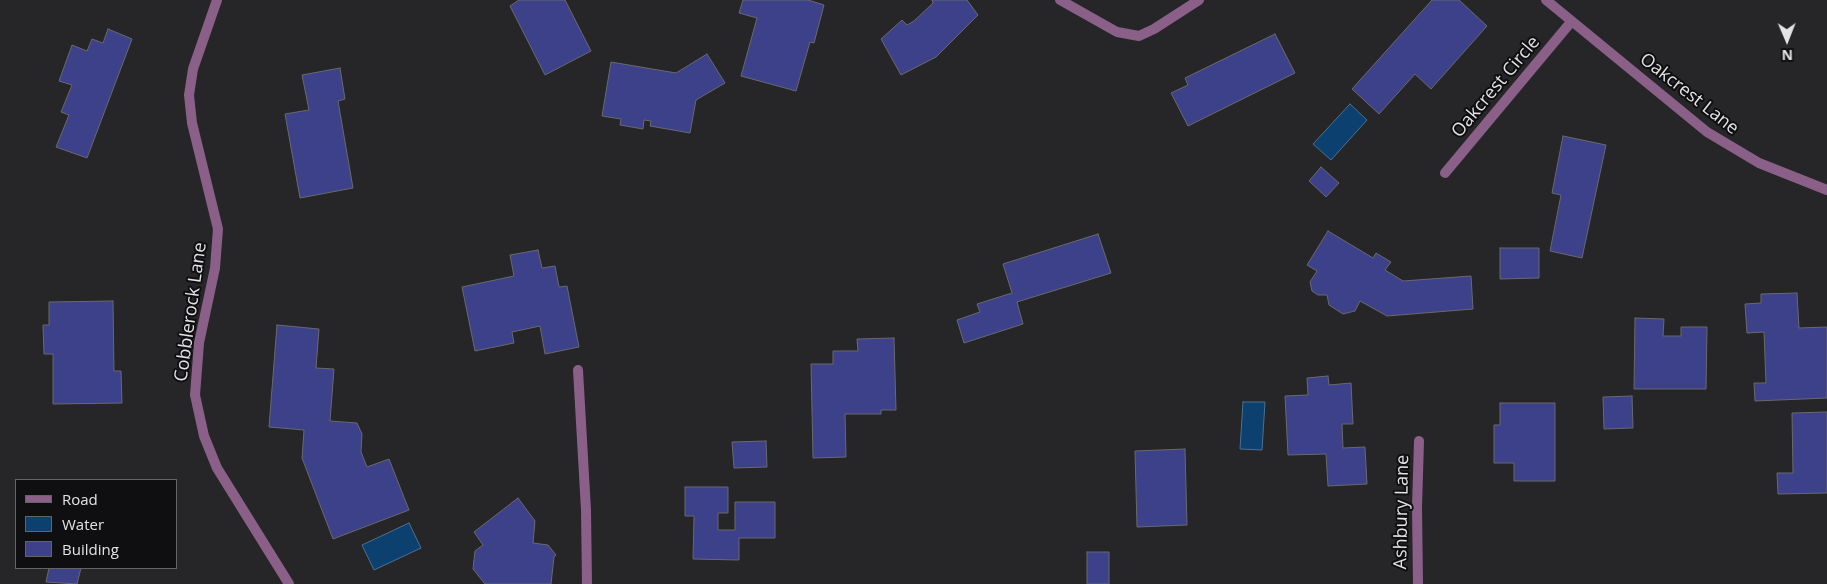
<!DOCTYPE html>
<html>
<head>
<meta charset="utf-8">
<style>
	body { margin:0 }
	#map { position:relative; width:1827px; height:584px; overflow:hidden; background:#262528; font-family:"Open Sans",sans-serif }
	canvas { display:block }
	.legend { position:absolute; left:15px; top:479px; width:162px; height:90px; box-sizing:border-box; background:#0f0e10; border:1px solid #646365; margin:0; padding:6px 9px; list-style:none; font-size:15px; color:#e3e2e4 }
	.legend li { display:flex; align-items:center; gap:10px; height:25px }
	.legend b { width:25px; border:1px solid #646365 }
	.north { position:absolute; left:1762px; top:15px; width:50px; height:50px; -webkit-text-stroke:4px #0f0e10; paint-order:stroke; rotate:179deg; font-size:14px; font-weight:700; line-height:20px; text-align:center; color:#e3e2e4 }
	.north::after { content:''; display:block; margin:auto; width:18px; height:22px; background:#e3e2e4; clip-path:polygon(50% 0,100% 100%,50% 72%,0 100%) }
</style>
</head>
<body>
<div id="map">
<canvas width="1827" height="584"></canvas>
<ul class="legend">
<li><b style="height:6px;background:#8a5f88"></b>Road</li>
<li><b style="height:14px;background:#0b406f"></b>Water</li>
<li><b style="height:14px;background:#3c418a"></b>Building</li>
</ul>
<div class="north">N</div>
</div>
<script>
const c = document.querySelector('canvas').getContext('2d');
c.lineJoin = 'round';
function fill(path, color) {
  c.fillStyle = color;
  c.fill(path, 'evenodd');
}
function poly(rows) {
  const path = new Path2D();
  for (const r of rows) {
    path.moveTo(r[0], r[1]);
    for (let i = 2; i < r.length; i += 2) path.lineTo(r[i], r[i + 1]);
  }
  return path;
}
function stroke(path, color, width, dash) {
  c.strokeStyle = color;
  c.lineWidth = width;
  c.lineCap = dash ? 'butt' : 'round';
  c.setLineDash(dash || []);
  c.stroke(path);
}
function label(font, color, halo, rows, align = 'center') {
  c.font = font + ' "Open Sans",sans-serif';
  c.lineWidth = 4;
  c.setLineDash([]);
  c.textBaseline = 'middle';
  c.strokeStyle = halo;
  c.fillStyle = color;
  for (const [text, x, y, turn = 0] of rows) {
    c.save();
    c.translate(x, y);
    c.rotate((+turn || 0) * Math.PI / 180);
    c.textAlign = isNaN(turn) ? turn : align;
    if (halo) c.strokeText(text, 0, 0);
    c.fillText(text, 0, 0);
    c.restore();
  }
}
const water = poly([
	[1350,104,1367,120,1331,160,1313,144,1350,104],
	[1243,402,1265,402,1262,450,1240,449,1243,402],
	[409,523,421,548,374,570,362,545,409,523]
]);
fill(water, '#0b406f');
stroke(water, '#4c7192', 1);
const building = poly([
	[565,0,591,51,545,75,510,6,519,0,565,0],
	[743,0,808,0,824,5,814,43,810,42,796,91,741,76,757,18,739,13,743,0],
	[932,0,967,0,978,15,936,57,901,75,881,39,902,20,907,25,914,21,933,3,932,0],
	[1432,0,1459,0,1487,26,1431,89,1415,74,1379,114,1352,89,1432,0],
	[108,29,132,39,87,158,56,147,69,115,61,112,72,85,59,81,72,45,87,51,92,39,103,43,108,29],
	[1275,34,1295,73,1188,126,1171,93,1188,85,1185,78,1275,34],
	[707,54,725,83,696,100,690,133,650,126,651,121,644,120,643,129,620,125,621,119,602,116,611,62,676,73,707,54],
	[340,68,345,99,338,101,353,188,300,198,285,114,309,110,302,75,340,68],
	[1563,136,1606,145,1582,258,1550,251,1561,195,1552,193,1563,136],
	[1321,167,1339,183,1326,197,1309,181,1321,167],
	[1328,231,1373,258,1376,253,1391,262,1385,270,1403,281,1471,276,1473,309,1387,316,1360,301,1355,311,1343,314,1329,305,1327,295,1318,295,1312,291,1310,282,1317,271,1307,265,1328,231],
	[1098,234,1111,273,1017,302,1023,324,964,343,957,320,980,312,977,304,1012,293,1003,264,1098,234],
	[1500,248,1539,248,1539,278,1500,279,1500,248],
	[538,250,542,268,555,266,559,287,567,286,579,347,545,354,540,326,512,332,514,343,475,351,462,287,514,276,510,255,538,250],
	[1797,293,1799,328,1827,327,1827,398,1755,401,1754,383,1766,383,1764,332,1747,333,1745,304,1761,303,1761,294,1797,293],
	[113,301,114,371,121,371,122,403,53,404,53,354,44,354,43,325,49,325,49,302,113,301],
	[1635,318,1664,319,1663,336,1681,336,1681,327,1707,327,1706,389,1634,389,1635,318],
	[277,325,319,329,316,368,334,369,330,421,357,423,362,434,361,452,367,467,389,459,409,510,333,539,302,458,304,430,269,427,277,325],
	[894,338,896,410,881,410,881,414,845,414,846,457,813,458,811,364,833,364,833,351,858,351,857,339,894,338],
	[1328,376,1329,385,1351,383,1353,424,1342,424,1343,448,1365,447,1367,484,1328,486,1326,454,1288,455,1285,396,1308,395,1307,378,1328,376],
	[1632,396,1633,428,1604,429,1603,397,1632,396],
	[1500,403,1555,403,1555,481,1514,481,1514,463,1494,463,1494,425,1500,425,1500,403],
	[1827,412,1827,493,1778,494,1777,473,1793,473,1792,413,1827,412],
	[766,441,767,467,734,468,732,442,766,441],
	[1185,449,1187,525,1137,527,1135,451,1185,449],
	[685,487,728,487,728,513,718,513,718,530,735,530,735,502,775,502,775,538,739,538,739,560,693,559,694,516,685,516,685,487],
	[518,498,535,521,533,543,548,545,556,555,554,557,551,584,485,584,473,569,475,551,483,545,474,532,518,498],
	[1087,552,1109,552,1109,584,1087,584,1087,552],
	[49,568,81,568,77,584,46,582,49,568]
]);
fill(building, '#3c418a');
stroke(building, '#696a6d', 1);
stroke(poly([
	[1060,0,1117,32,1139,36,1154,29,1199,0],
	[578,370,586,510,587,584],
	[1418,584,1417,507,1419,441]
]), '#8a5f88', 10);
stroke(poly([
	[217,0,193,69,189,95,192,123,218,229,215,268,199,343,195,395,204,436,217,468,289,584],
	[1546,0,1707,132,1759,163,1827,190],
	[1445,173,1571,22]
]), '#8a5f88', 10);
label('18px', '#e3e2e4', '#0f0e10', [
	["Oakcrest Circle",1496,87,-50],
	["Oakcrest Lane",1689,94,38],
	["Cobblerock Lane",191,312,-82],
	["Ashbury Lane",1402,512,-89]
]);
</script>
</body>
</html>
